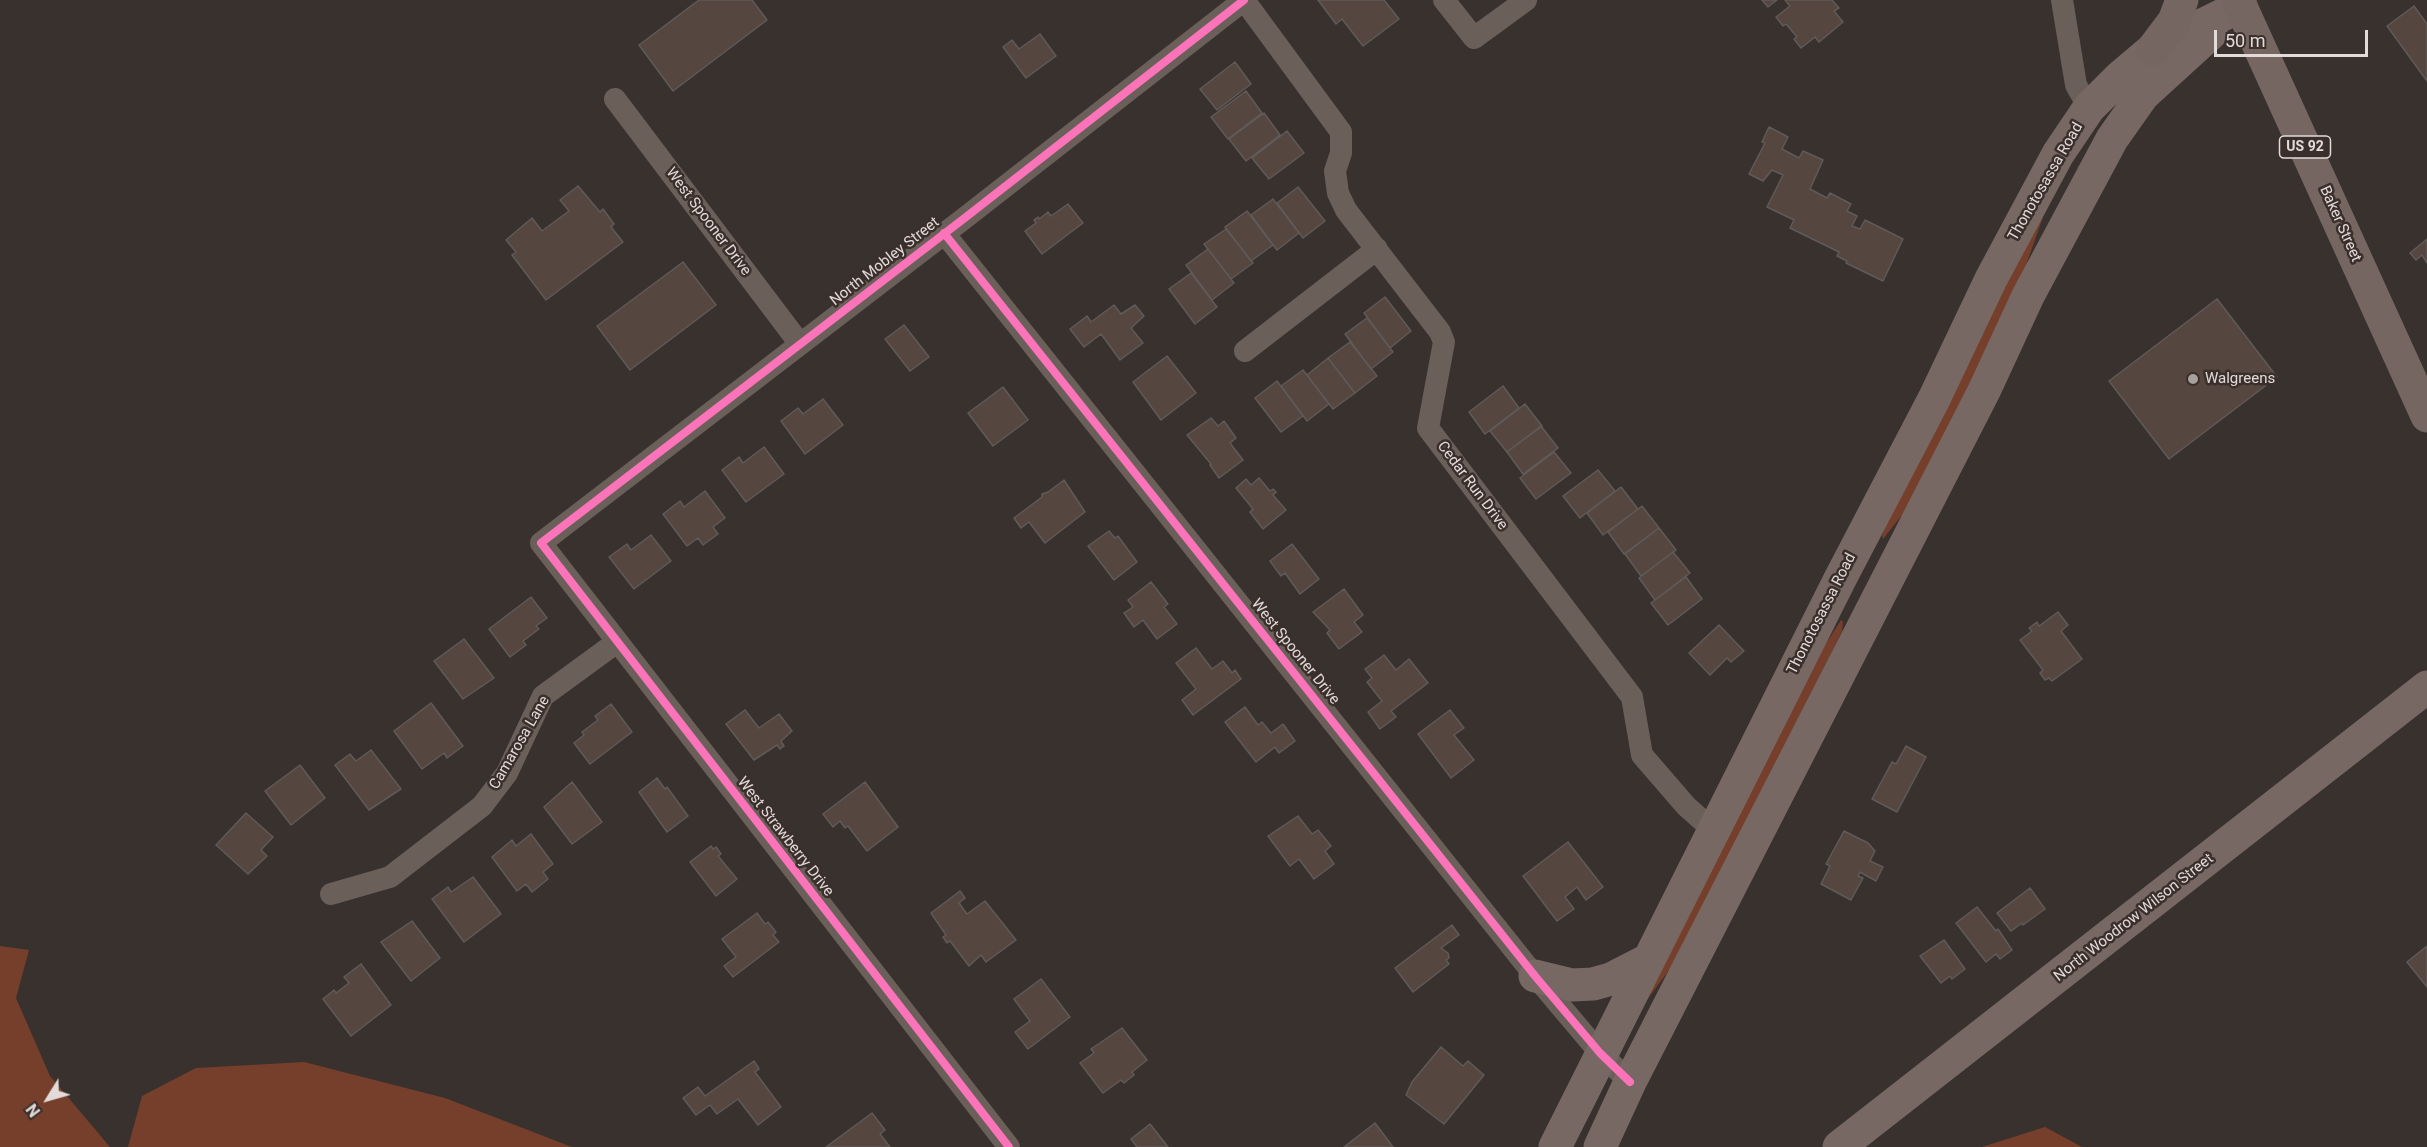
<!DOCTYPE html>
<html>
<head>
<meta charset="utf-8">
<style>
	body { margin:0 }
	#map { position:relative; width:2427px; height:1147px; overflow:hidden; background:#38312e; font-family:Roboto,sans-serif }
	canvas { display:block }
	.north { position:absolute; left:18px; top:1069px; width:60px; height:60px; -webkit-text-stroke:4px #3b2f2b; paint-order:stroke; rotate:233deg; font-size:16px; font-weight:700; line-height:24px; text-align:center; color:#e3dbd9 }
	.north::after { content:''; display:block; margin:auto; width:21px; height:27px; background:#e3dbd9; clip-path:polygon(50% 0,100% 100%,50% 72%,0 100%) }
	.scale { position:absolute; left:2214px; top:30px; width:154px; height:27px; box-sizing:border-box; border:3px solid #e3dbd9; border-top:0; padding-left:8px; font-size:18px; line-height:21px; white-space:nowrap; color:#e3dbd9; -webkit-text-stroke:4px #3b2f2b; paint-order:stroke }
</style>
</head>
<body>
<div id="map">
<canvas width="2427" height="1147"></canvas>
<div class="north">N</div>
<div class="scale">50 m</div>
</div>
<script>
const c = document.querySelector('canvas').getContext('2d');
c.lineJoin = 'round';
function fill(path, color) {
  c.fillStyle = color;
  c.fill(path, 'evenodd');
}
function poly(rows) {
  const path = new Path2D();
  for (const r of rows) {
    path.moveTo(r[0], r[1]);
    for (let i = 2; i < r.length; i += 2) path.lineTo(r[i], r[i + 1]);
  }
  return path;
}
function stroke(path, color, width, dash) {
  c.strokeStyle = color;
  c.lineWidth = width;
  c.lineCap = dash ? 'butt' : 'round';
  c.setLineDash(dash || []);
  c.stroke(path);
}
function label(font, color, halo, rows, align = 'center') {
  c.font = font + ' Roboto,sans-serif';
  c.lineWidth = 5;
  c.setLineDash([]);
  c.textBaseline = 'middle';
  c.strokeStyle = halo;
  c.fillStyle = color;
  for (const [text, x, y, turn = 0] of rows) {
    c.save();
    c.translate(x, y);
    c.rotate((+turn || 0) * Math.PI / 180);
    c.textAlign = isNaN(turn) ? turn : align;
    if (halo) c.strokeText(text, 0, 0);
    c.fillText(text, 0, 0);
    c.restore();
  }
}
fill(poly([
	[2048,203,2019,285,1910,505,1883,539,1882,536,1894,497],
	[1841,620,1843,622,1842,631,1831,654,1673,965,1646,1001,1804,678],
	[0,946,29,950,16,998,50,1076,110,1147,0,1147],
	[304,1062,445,1098,572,1147,128,1147,142,1096,196,1068],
	[2045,1127,2082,1147,1982,1147]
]), '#753f2b');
const building = poly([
	[699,0,752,0,767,20,673,91,639,45,699,0],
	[1318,0,1384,0,1399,19,1363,46,1342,19,1336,24,1318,0],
	[1762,0,1777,0,1768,7,1762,0],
	[1785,0,1832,0,1839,8,1834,11,1843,22,1819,42,1815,37,1801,48,1794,39,1797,37,1786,24,1783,26,1776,17,1790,6,1785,0],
	[2414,6,2427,24,2427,81,2387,26,2414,6],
	[1040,34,1056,56,1026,78,1003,47,1012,40,1019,49,1040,34],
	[1235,62,1251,84,1217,110,1200,89,1235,62],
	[1246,91,1262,113,1228,139,1211,117,1246,91],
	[1264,113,1280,135,1246,161,1229,139,1264,113],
	[1769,127,1788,137,1782,149,1799,158,1803,151,1823,160,1810,189,1827,198,1830,193,1851,204,1847,211,1857,216,1852,226,1860,229,1865,220,1903,239,1883,281,1846,263,1847,261,1837,256,1839,252,1790,228,1794,220,1767,207,1783,175,1772,170,1763,181,1749,174,1765,143,1762,142,1769,127],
	[1287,131,1304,153,1269,179,1252,158,1287,131],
	[578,186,600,212,603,209,614,224,611,227,623,242,546,300,512,255,516,252,506,240,532,218,542,231,569,211,560,200,578,186],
	[1298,187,1325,221,1303,238,1277,203,1298,187],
	[1273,199,1299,233,1277,250,1251,215,1273,199],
	[1068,204,1083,223,1042,254,1025,231,1036,223,1034,220,1038,217,1039,219,1048,212,1051,216,1068,204],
	[1247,211,1273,245,1251,261,1225,227,1247,211],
	[1226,229,1253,263,1231,279,1204,244,1226,229],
	[2427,239,2427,263,2422,255,2416,260,2410,253,2427,239],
	[1208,249,1234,283,1212,300,1186,265,1208,249],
	[683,262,716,305,630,370,597,326,683,262],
	[1191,273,1217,307,1195,324,1169,289,1191,273],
	[1385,297,1411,331,1390,348,1364,313,1385,297],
	[2217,299,2277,377,2169,459,2109,381,2217,299],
	[1114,305,1121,314,1135,305,1144,316,1131,328,1143,343,1120,360,1101,334,1084,347,1070,329,1087,316,1091,322,1114,305],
	[1367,318,1393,352,1371,369,1345,334,1367,318],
	[904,325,929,357,910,371,885,339,904,325],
	[1350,342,1377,376,1355,393,1328,358,1350,342],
	[1167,356,1196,393,1161,420,1133,382,1167,356],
	[1328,358,1355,393,1333,409,1307,375,1328,358],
	[1303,370,1329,404,1307,421,1281,386,1303,370],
	[1277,381,1303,416,1281,432,1255,398,1277,381],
	[1503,386,1519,408,1485,434,1469,412,1503,386],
	[1003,387,1028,420,993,446,968,413,1003,387],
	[823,399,843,425,805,454,781,421,798,408,803,414,823,399],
	[1525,404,1542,426,1507,452,1490,431,1525,404],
	[1211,418,1218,426,1224,421,1236,438,1230,443,1243,460,1219,478,1210,465,1211,464,1187,435,1211,418],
	[1541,426,1558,448,1523,474,1507,452,1541,426],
	[764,447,784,474,746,502,722,470,739,457,743,463,764,447],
	[1554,452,1571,473,1536,499,1520,478,1554,452],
	[1598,470,1615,491,1580,518,1563,496,1598,470],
	[1259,478,1270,491,1273,489,1276,492,1273,495,1286,510,1263,529,1250,512,1253,509,1236,488,1246,479,1251,485,1259,478],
	[1064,480,1085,512,1045,543,1029,522,1021,528,1014,518,1042,497,1042,494,1048,492,1064,480],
	[1621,487,1638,509,1603,535,1587,513,1621,487],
	[705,491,725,518,713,527,718,534,703,545,698,538,687,546,663,514,680,501,684,507,705,491],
	[1642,506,1659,528,1624,554,1608,532,1642,506],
	[1659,528,1676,550,1641,576,1625,554,1659,528],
	[1109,531,1115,538,1118,536,1137,562,1114,580,1088,546,1109,531],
	[651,535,671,561,634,589,609,557,627,544,631,550,651,535],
	[1292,544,1319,579,1300,594,1285,573,1281,576,1270,561,1292,544],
	[1673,552,1690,573,1655,600,1639,578,1673,552],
	[1686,577,1702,599,1668,625,1651,603,1686,577],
	[1151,582,1168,604,1164,607,1177,624,1157,639,1143,620,1134,627,1124,613,1133,607,1128,600,1151,582],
	[1344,589,1363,615,1354,622,1362,632,1339,649,1327,633,1330,630,1313,612,1344,589],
	[531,597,547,618,536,626,539,629,523,641,526,645,510,657,489,629,531,597],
	[2058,612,2068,625,2061,631,2082,659,2052,681,2049,678,2045,680,2040,673,2043,670,2020,640,2032,631,2029,628,2037,622,2039,626,2058,612],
	[1719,625,1744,651,1731,662,1727,658,1710,675,1689,653,1719,625],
	[464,639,494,678,463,699,434,661,464,639],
	[1196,648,1212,669,1223,661,1232,673,1235,670,1241,679,1193,715,1182,700,1196,689,1176,663,1196,648],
	[1384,655,1396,670,1409,659,1428,683,1391,711,1396,717,1380,729,1368,712,1382,701,1367,682,1372,678,1365,669,1384,655],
	[431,703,463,746,447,758,444,753,422,769,394,731,431,703],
	[611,704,632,732,590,764,574,743,584,735,582,732,598,720,595,716,611,704],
	[1245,707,1258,725,1262,722,1271,733,1283,724,1295,741,1279,753,1275,747,1256,762,1225,722,1245,707],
	[745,710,759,728,779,714,792,731,781,741,784,746,780,749,777,745,754,760,726,724,745,710],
	[1450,710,1464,728,1454,735,1474,760,1451,778,1418,734,1450,710],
	[1906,746,1926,757,1897,812,1872,799,1892,762,1896,764,1906,746],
	[371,750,401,789,369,810,335,765,350,754,356,761,371,750],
	[300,765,325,798,291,825,265,791,300,765],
	[657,778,665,789,667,787,688,816,667,832,639,792,657,778],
	[572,782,602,822,572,844,544,807,572,782],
	[865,782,898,827,867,851,848,826,845,828,840,821,833,827,823,814,865,782],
	[246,813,273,837,261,850,267,856,248,874,216,845,246,813],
	[1298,816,1312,834,1318,830,1331,846,1325,851,1334,864,1314,879,1299,859,1290,866,1268,836,1298,816],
	[1844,831,1868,843,1875,851,1870,861,1883,867,1876,881,1860,872,1858,876,1863,878,1851,900,1821,884,1830,866,1826,864,1844,831],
	[531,834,553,864,543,872,548,879,532,892,526,884,517,891,492,857,512,840,516,846,531,834],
	[1568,842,1603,887,1586,900,1577,887,1565,897,1574,909,1557,921,1523,876,1568,842],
	[711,846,713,849,716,847,721,854,718,856,737,879,716,896,690,862,711,846],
	[473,877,501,914,464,942,432,899,448,887,451,892,473,877],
	[2030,888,2045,909,2023,925,2022,923,2011,931,1997,913,2030,888],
	[960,891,965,898,959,903,967,914,985,901,1016,940,986,962,981,955,969,966,950,941,947,943,943,937,946,935,931,913,960,891],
	[1977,907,1996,931,1998,929,2012,950,2000,959,1996,954,1986,962,1956,923,1977,907],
	[757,913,765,924,768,922,776,932,773,935,779,942,733,977,724,966,736,957,722,939,757,913],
	[412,921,440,958,411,981,381,942,412,921],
	[1452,925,1459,935,1441,948,1448,953,1449,958,1446,960,1449,964,1413,992,1395,968,1452,925],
	[1944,940,1965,969,1952,979,1950,976,1941,983,1920,956,1944,940],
	[2427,946,2427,987,2407,962,2427,946],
	[361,964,391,1005,351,1036,323,999,334,990,336,993,349,983,344,977,361,964],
	[1041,979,1070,1017,1028,1049,1015,1032,1030,1021,1014,999,1041,979],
	[1122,1028,1147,1060,1132,1072,1134,1075,1124,1083,1121,1080,1103,1093,1080,1063,1094,1053,1091,1049,1122,1028],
	[1441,1047,1463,1066,1468,1061,1484,1075,1444,1124,1406,1095,1412,1082,1441,1047],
	[754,1061,759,1069,755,1072,781,1107,758,1125,738,1099,717,1114,710,1105,696,1115,683,1098,698,1087,705,1096,754,1061],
	[872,1113,885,1130,880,1134,890,1147,826,1147,872,1113],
	[1375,1123,1393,1147,1344,1147,1375,1123],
	[1150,1124,1168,1147,1137,1147,1131,1139,1150,1124]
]);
fill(building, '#554640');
stroke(building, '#605a58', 1.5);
stroke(poly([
	[1244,0,1341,132,1341,153,1335,171,1338,193,1346,210,1440,332,1444,342,1428,428,1632,697,1642,755,1686,806,1713,830],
	[1444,0,1474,38,1526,0],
	[2062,0,2076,85,2089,108],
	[615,99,800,344],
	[944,233,1535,976,1600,1053,1630,1082],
	[1245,351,1377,249],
	[331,894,390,877,482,806,507,773,543,696,617,642],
	[1009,1147,541,543,966,217,1244,0]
]), '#6b5f5a', 22);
stroke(poly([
	[1535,976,1572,985,1593,984,1611,979,1648,960],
	[1555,1147,1840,579,1934,399,1991,279,2058,154,2089,108,2121,76,2153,49,2241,6],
	[1600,1147,1630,1082,1984,391,2028,296,2112,139,2143,95,2211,33],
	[1839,1147,2427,687]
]), '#776863', 33);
stroke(poly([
	[2238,0,2427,416],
	[2153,49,2174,21,2182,0]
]), '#756661', 33);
stroke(poly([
	[944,233,1535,976,1600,1053,1630,1082],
	[1009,1147,541,543,966,217,1244,0]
]), '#fb73b8', 8);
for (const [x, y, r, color] of [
	[2193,379,6,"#a7a09d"]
]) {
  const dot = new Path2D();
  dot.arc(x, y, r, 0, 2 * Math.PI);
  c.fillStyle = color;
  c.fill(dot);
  stroke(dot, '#3b2f2b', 2);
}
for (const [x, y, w] of [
	[2305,147,51]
]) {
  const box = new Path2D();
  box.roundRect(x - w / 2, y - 11, w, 22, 4.5);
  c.fillStyle = '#3b2f2b';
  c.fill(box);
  stroke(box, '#e3dbd9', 1.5);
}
label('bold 14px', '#e3dbd9', null, [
	["US 92",2305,147]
]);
label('15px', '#e3dbd9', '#3b2f2b', [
	["Thonotosassa Road",2046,182,-60],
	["West Spooner Drive",708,222,53],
	["Baker Street",2340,224,66],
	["North Mobley Street",885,262,-38],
	["Cedar Run Drive",1472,486,53],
	["Thonotosassa Road",1822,614,-63],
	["West Spooner Drive",1295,652,51],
	["Camarosa Lane",520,743,-60],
	["West Strawberry Drive",785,837,52],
	["North Woodrow Wilson Street",2134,918,-38]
]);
label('15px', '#e3dbd9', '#3b2f2b', [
	["Walgreens",2205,379]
], 'left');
</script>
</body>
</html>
